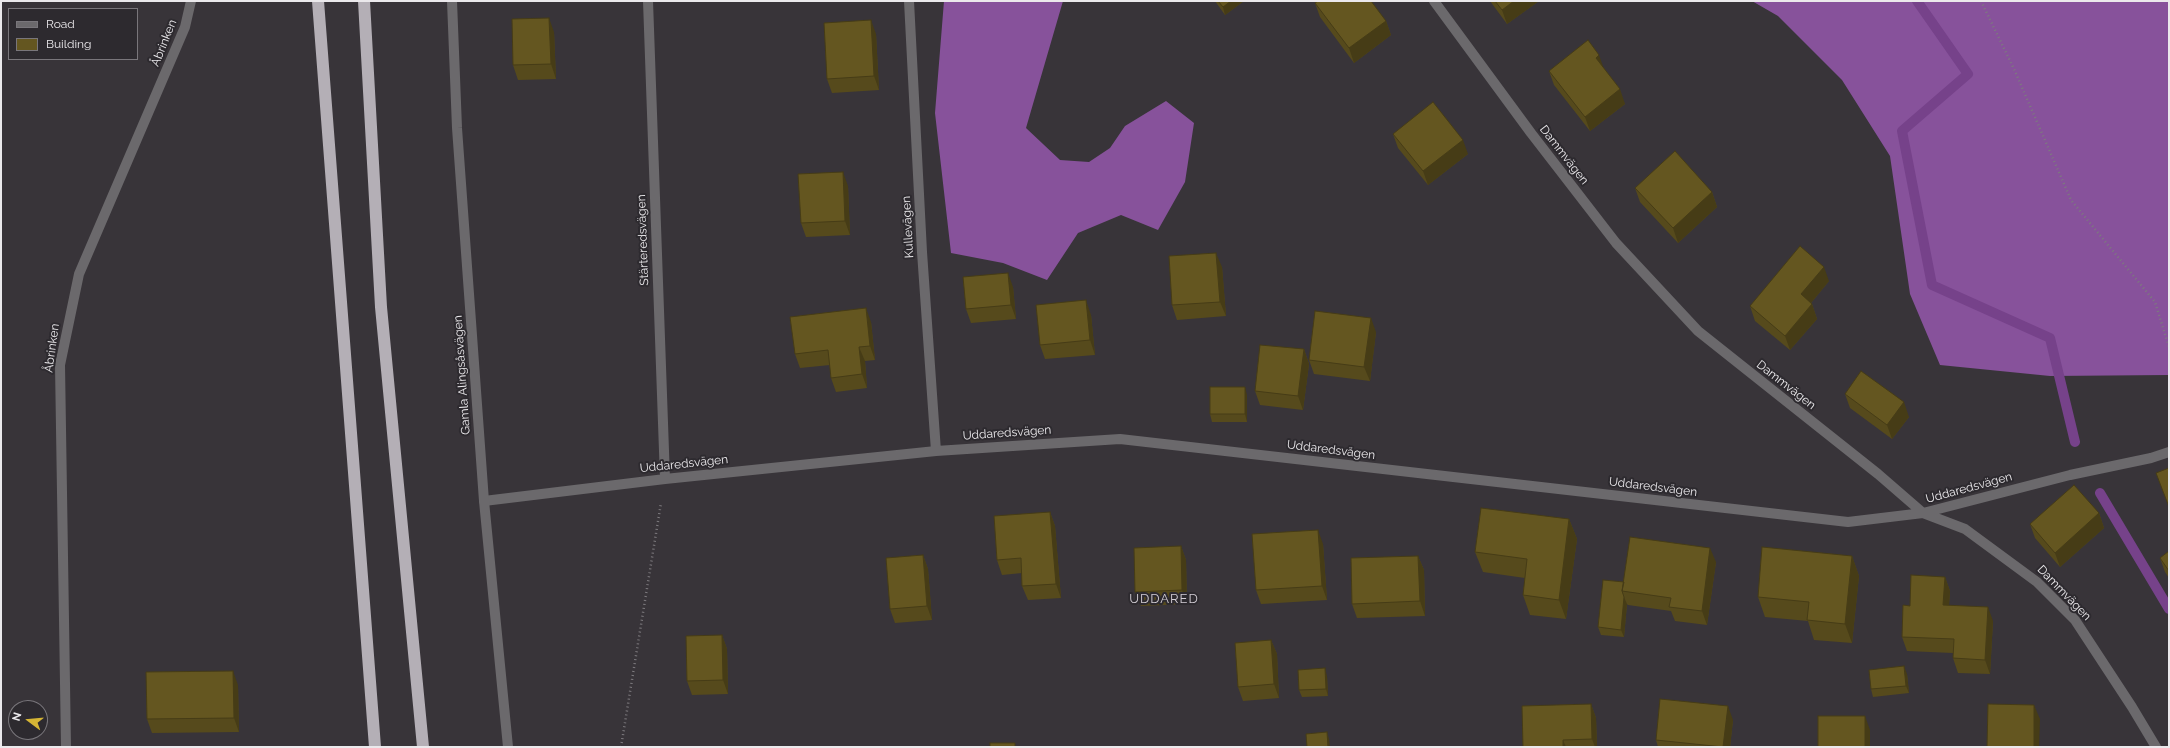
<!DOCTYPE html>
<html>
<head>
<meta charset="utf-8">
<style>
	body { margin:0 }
	#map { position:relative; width:2170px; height:748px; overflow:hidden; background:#383439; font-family:Raleway,sans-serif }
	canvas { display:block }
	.frame { position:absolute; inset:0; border:2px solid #ebe9ec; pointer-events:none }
	.legend { position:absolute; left:8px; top:8px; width:130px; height:52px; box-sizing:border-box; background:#2d2a2f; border:1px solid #79767b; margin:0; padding:5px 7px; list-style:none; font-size:12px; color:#ebe9ec }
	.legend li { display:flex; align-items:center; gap:8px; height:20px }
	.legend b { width:20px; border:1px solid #79767b }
	.north { position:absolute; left:8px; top:700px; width:40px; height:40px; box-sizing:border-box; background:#2d2a2f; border:1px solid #79767b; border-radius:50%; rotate:286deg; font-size:11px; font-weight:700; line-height:16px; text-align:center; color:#ebe9ec }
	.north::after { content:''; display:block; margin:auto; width:14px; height:18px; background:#d5b535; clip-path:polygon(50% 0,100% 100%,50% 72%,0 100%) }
</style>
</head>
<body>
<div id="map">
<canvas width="2170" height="748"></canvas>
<div class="frame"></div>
<ul class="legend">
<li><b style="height:5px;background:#6b696c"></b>Road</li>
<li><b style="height:11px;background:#645620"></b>Building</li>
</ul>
<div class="north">N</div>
</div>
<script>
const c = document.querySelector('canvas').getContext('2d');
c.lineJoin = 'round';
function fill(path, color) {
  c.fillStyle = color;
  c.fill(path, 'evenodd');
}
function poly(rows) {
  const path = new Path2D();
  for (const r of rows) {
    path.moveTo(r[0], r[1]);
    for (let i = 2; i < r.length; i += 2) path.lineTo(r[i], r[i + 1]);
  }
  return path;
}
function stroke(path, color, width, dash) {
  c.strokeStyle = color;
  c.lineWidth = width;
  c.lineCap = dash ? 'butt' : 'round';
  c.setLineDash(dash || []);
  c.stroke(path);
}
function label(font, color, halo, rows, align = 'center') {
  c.font = font + ' Raleway,sans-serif';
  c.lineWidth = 4;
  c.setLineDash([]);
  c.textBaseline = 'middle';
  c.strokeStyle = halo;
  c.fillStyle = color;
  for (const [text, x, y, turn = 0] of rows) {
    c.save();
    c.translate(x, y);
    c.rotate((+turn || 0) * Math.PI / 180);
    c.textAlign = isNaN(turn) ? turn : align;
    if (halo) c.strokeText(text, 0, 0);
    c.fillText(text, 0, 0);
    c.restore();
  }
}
fill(poly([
	[944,1,1063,1,1026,128,1060,160,1089,162,1110,148,1125,126,1166,101,1194,123,1185,182,1158,230,1121,215,1078,233,1047,280,1003,263,951,253,935,113],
	[1752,1,2169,1,2169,375,2050,376,1940,365,1910,294,1890,156,1842,80,1778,16]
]), '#87529b');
stroke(poly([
	[1917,1,1968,74,1902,131,1932,285,2050,338,2075,442],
	[2100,493,2169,609]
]), '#76428a', 10);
stroke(poly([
	[1981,1,2014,69,2071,200,2155,302,2169,347],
	[621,747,661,503]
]), '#7d7a7e', 2.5, [1, 3]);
stroke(poly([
	[648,1,665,479],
	[909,1,922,252,936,451],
	[1434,1,1531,133,1616,243,1698,331,1878,474,1923,513,1965,529,2037,582,2075,620,2132,707,2156,747],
	[484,501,665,479,936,451,1120,439,1848,522,1923,513,2070,475,2151,458,2169,452],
	[66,747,60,365,79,274,185,27,191,1]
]), '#6b696c', 10);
stroke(poly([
	[452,1,457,128,484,501,508,747]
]), '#6b696c', 10);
stroke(poly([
	[318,1,375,747],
	[364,1,381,307,423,747]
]), '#b4afb6', 12);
fill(poly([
	[1215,1,1244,1,1225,15],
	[1490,1,1539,1,1507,24],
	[1315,3,1386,21,1391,35,1354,63,1320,17],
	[554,32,556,79,518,80,513,65],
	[876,34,879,90,832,93,827,79],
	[1604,69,1625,104,1590,131,1554,85,1549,71],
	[1393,134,1468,154,1428,185,1398,148],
	[848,186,850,235,806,237,801,223],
	[1635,188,1712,192,1717,207,1678,243,1640,202],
	[1222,267,1226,316,1177,320,1172,305],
	[1829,281,1811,303,1812,304,1817,319,1790,350,1755,321,1750,306],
	[1013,287,1016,319,971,323,966,309],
	[1091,315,1095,355,1045,359,1040,345],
	[871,322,875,360,865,361,867,388,836,392,831,378,830,365,800,368,795,354],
	[1376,332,1370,381,1314,374,1309,360],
	[1304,349,1309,364,1303,410,1260,405,1255,391],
	[1845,394,1909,417,1892,439,1850,408],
	[1247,395,1247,422,1212,422,1210,414],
	[1050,512,1055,526,1061,598,1028,600,1022,586,1022,573,1002,575,997,560],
	[2099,513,2104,528,2060,567,2035,538,2030,524],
	[1569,519,1577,539,1566,619,1530,615,1523,595,1525,578,1483,572,1475,552],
	[1323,544,1327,600,1261,604,1256,590],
	[1181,546,1186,560,1187,604,1141,606,1135,592],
	[2169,551,2169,578,2165,572,2160,558],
	[923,555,928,569,932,620,895,623,890,609],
	[1418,556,1424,570,1425,616,1357,618,1352,604],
	[1852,556,1859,576,1852,643,1814,640,1808,621,1765,617,1758,597],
	[1716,562,1707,625,1675,621,1671,611,1628,605,1627,604,1624,637,1601,635,1598,627,1624,582],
	[1945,577,1950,591,1949,605,1993,621,1990,674,1958,673,1953,658,1953,653,1907,651,1902,637,1910,606],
	[722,635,727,649,728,694,692,695,687,681],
	[1271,640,1277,654,1279,698,1243,701,1238,687],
	[1907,674,1909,693,1873,697,1871,689],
	[1327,676,1328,696,1302,697,1299,690],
	[238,685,239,732,152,733,147,719],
	[1591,704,1596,718,1597,747,1523,747],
	[1733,720,1730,747,1658,747,1656,740]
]), '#564a1c');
fill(poly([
	[1231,1,1244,1,1225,15,1223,7],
	[1514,1,1539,1,1507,24,1502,10],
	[549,18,554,32,556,79,551,64],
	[871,20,876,34,879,90,874,76],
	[1386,21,1391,35,1354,63,1349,48],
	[1599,55,1604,69,1596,58],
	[1620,89,1625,104,1590,131,1585,117],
	[1463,140,1468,154,1428,185,1423,171],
	[843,172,848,186,850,235,845,221],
	[1712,192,1717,207,1678,243,1673,228],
	[1216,253,1222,267,1226,316,1220,302],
	[1824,267,1829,281,1806,309,1801,294],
	[1008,273,1013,287,1016,319,1011,305],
	[1086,300,1091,315,1095,355,1090,340],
	[1812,304,1817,319,1790,350,1785,336],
	[866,308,871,322,875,360,870,346],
	[1371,318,1376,332,1370,381,1364,367],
	[859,347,865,361,867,388,862,374],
	[1304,349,1309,364,1303,410,1298,396],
	[1245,387,1247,395,1247,422,1245,414],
	[1904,402,1909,417,1892,439,1887,425],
	[1050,512,1055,526,1061,598,1056,584],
	[2099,513,2104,528,2060,567,2055,553],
	[1569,519,1577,539,1566,619,1559,600],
	[1318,530,1323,544,1327,600,1322,586],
	[1181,546,1186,560,1187,604,1182,590],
	[1710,548,1716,562,1707,625,1702,611],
	[923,555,928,569,932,620,927,606],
	[1418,556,1424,570,1425,616,1420,601],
	[1852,556,1859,576,1852,643,1845,624],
	[1945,577,1950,591,1948,619,1943,605],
	[1624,597,1627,604,1624,637,1621,630],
	[1988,607,1993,621,1990,674,1985,660],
	[722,635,727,649,728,694,723,680],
	[1271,640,1277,654,1279,698,1274,684],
	[1904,666,1907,674,1909,693,1906,686],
	[1325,668,1327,676,1328,696,1326,689],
	[233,671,238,685,239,732,234,718],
	[1591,704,1596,718,1597,747,1595,747,1592,739],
	[2034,705,2040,719,2039,747,2034,747],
	[1728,706,1733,720,1730,747,1723,747],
	[1865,716,1870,730,1870,747,1865,747],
	[1327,732,1329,739,1330,747,1328,747],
	[1563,740,1566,747,1563,747]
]), '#463c16');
const building = poly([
	[1218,1,1231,1,1223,7,1218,1],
	[1318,1,1371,1,1386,21,1349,48,1315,3,1318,1],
	[1495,1,1514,1,1502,10,1495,1],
	[549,18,551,64,513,65,512,19,549,18],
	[871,20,874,76,827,79,824,23,871,20],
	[1588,40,1599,55,1596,58,1620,89,1585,117,1549,71,1588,40],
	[1433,102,1463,140,1423,171,1393,134,1433,102],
	[1675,151,1712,192,1673,228,1635,188,1675,151],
	[843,172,845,221,801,223,798,174,843,172],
	[1800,246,1824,267,1801,294,1812,304,1785,336,1750,306,1800,246],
	[1216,253,1220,302,1172,305,1169,256,1216,253],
	[1008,273,1011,305,966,309,963,277,1008,273],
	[1086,300,1090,340,1040,345,1036,305,1086,300],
	[866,308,870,346,859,347,862,374,831,378,828,350,795,354,790,317,866,308],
	[1315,311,1371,318,1364,367,1309,360,1315,311],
	[1260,345,1304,349,1298,396,1255,391,1260,345],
	[1861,371,1904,402,1887,425,1845,394,1861,371],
	[1210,387,1245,387,1245,414,1210,414,1210,387],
	[2169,468,2169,507,2156,473,2169,468],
	[2074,485,2099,513,2055,553,2030,524,2074,485],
	[1481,508,1569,519,1559,600,1523,595,1527,559,1475,552,1481,508],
	[1050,512,1056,584,1022,586,1021,558,997,560,994,516,1050,512],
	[1318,530,1322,586,1256,590,1252,534,1318,530],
	[1630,537,1710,548,1702,611,1669,607,1671,598,1622,591,1630,537],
	[1181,546,1182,590,1135,592,1134,548,1181,546],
	[1762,547,1852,556,1845,624,1807,620,1809,602,1758,597,1762,547],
	[2169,551,2169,571,2160,558,2169,551],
	[923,555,927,606,890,609,886,558,923,555],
	[1418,556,1420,601,1352,604,1351,558,1418,556],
	[1911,575,1945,577,1943,605,1988,607,1985,660,1953,658,1954,639,1902,637,1903,605,1910,606,1911,575],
	[1603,580,1624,582,1622,591,1624,597,1621,630,1598,627,1603,580],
	[722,635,723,680,687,681,686,636,722,635],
	[1271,640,1274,684,1238,687,1235,643,1271,640],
	[1904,666,1906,686,1871,689,1869,670,1904,666],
	[1325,668,1326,689,1299,690,1298,670,1325,668],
	[233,671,234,718,147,719,146,672,233,671],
	[1660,699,1728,706,1723,747,1656,740,1660,699],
	[1591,704,1592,739,1563,740,1563,747,1523,747,1522,706,1591,704],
	[1988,704,2034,705,2034,747,1987,747,1988,704],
	[1818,716,1865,716,1865,747,1818,747,1818,716],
	[1327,732,1328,747,1307,747,1306,734,1327,732],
	[990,743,1015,743,1015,747,990,747,990,743]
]);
fill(building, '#645620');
stroke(building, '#463c16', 1);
label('12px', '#ebe9ec', '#2d2a2f', [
	["Åbrinken",164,43,-68],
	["Dammvägen",1564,155,52],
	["Kullevägen",908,227,-93],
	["Stärteredsvägen",643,240,-92],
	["Åbrinken",52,348,-82],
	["Gamla Alingsåsvägen",462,375,-94],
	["Dammvägen",1786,385,38],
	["Uddaredsvägen",1007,433,-4],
	["Uddaredsvägen",1331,450,7],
	["Uddaredsvägen",684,464,-6],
	["Uddaredsvägen",1653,487,7],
	["Uddaredsvägen",1969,488,-15],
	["Dammvägen",2064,593,46]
]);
c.letterSpacing = '1px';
label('13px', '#d3ced5', '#2d2a2f', [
	["UDDARED",1164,599]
]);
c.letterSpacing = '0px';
</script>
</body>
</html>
